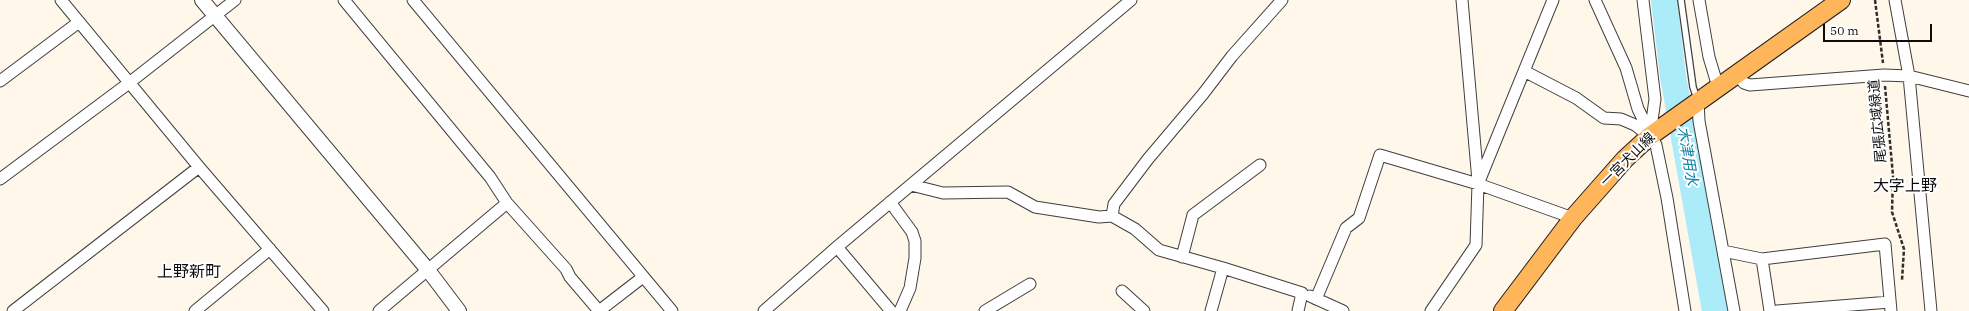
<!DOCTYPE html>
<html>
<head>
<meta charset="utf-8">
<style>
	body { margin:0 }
	#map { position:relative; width:1969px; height:311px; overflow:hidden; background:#fff7ea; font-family:"IBM Plex Serif",serif }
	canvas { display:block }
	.scale { position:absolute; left:1823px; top:24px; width:109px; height:18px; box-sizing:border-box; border:2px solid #0c0c0c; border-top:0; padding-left:5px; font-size:12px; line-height:14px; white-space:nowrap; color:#0c0c0c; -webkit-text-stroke:3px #fff; paint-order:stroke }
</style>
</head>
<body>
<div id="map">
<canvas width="1969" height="311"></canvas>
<div class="scale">50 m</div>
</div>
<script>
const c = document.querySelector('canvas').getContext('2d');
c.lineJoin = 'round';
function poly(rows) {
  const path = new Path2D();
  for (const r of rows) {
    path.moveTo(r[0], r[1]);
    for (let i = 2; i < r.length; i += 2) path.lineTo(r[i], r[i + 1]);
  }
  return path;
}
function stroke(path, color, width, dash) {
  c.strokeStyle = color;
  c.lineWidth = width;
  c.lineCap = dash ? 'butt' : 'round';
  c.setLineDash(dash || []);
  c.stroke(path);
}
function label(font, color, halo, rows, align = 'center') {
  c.font = font + ' "IBM Plex Serif","Noto Sans JP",serif';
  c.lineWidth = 4;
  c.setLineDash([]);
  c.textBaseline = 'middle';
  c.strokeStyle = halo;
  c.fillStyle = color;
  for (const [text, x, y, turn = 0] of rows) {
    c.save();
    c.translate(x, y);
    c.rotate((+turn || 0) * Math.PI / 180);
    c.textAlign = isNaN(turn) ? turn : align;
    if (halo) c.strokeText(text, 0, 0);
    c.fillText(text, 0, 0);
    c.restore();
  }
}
stroke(poly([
	[1664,0,1673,76,1715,311]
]), '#acecf9', 26);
const service = poly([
	[1681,0,1693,87,1697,99]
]);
const minor = poly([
	[61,0,199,167,323,311],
	[344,0,490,177,507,203,566,269,570,277,599,311],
	[413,0,672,311],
	[1462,0,1478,181],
	[1595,0,1626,68,1638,109,1656,145,1667,198,1685,311],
	[1643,0,1655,99,1650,135],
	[1699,0,1709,57,1718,87],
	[1895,0,1909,76,1931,311],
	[1524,71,1576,98,1604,118,1621,119,1635,125,1649,136],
	[1737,74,1744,83,1750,85,1884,75,1909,76,1969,91],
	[0,81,79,22],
	[1698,101,1699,121,1734,311],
	[0,179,129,83,235,0],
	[911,185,943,193,1008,192,1035,207,1099,217,1112,216,1135,229,1159,250,1223,268],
	[890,202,912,232,915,241,915,258,910,288,900,311],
	[1112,216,1114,204,1148,159,1203,94,1232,56,1282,0],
	[837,247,891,311],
	[1723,251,1762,259,1770,311],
	[1182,257,1193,215,1260,165],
	[1762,259,1885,244,1891,311],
	[1122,291,1144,311],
	[1310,296,1343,311],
	[1316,299,1346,228,1359,218,1380,155,1478,184,1573,218],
	[13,311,199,167],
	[195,311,270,249],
	[379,311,507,203],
	[599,311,643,277],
	[764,311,837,247,1131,0],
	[985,311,1030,284],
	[1211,311,1223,268,1302,293,1298,311],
	[1431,311,1476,245,1478,184,1553,0],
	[1777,311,1890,302]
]);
const tertiary = poly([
	[202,0,428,270,459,311]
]);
const primary = poly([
	[1503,311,1573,218,1625,159,1650,136,1841,0]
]);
stroke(service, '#3f3f3f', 8);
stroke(minor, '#3f3f3f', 13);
stroke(tertiary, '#3f3f3f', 16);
stroke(primary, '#1d1d1d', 20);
stroke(poly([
	[1875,0,1883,63],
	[1885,86,1893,176,1892,212,1904,249,1902,280]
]), '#2e2e2e', 2.5, [4, 2]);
stroke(service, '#fff', 5.5);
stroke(minor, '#fff', 11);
stroke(tertiary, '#fff', 14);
stroke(primary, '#ffb55a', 18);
label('14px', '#0c0c0c', '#fff', [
	["尾張広域緑道",1878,121,-95],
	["一宮犬山線",1628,160,-45]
]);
label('italic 15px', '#0f80a3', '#fff', [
	["木津用水",1687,156,80]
]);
label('16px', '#0c0c0c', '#fff', [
	["大字上野",1905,186],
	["上野新町",189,272]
]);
</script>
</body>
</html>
